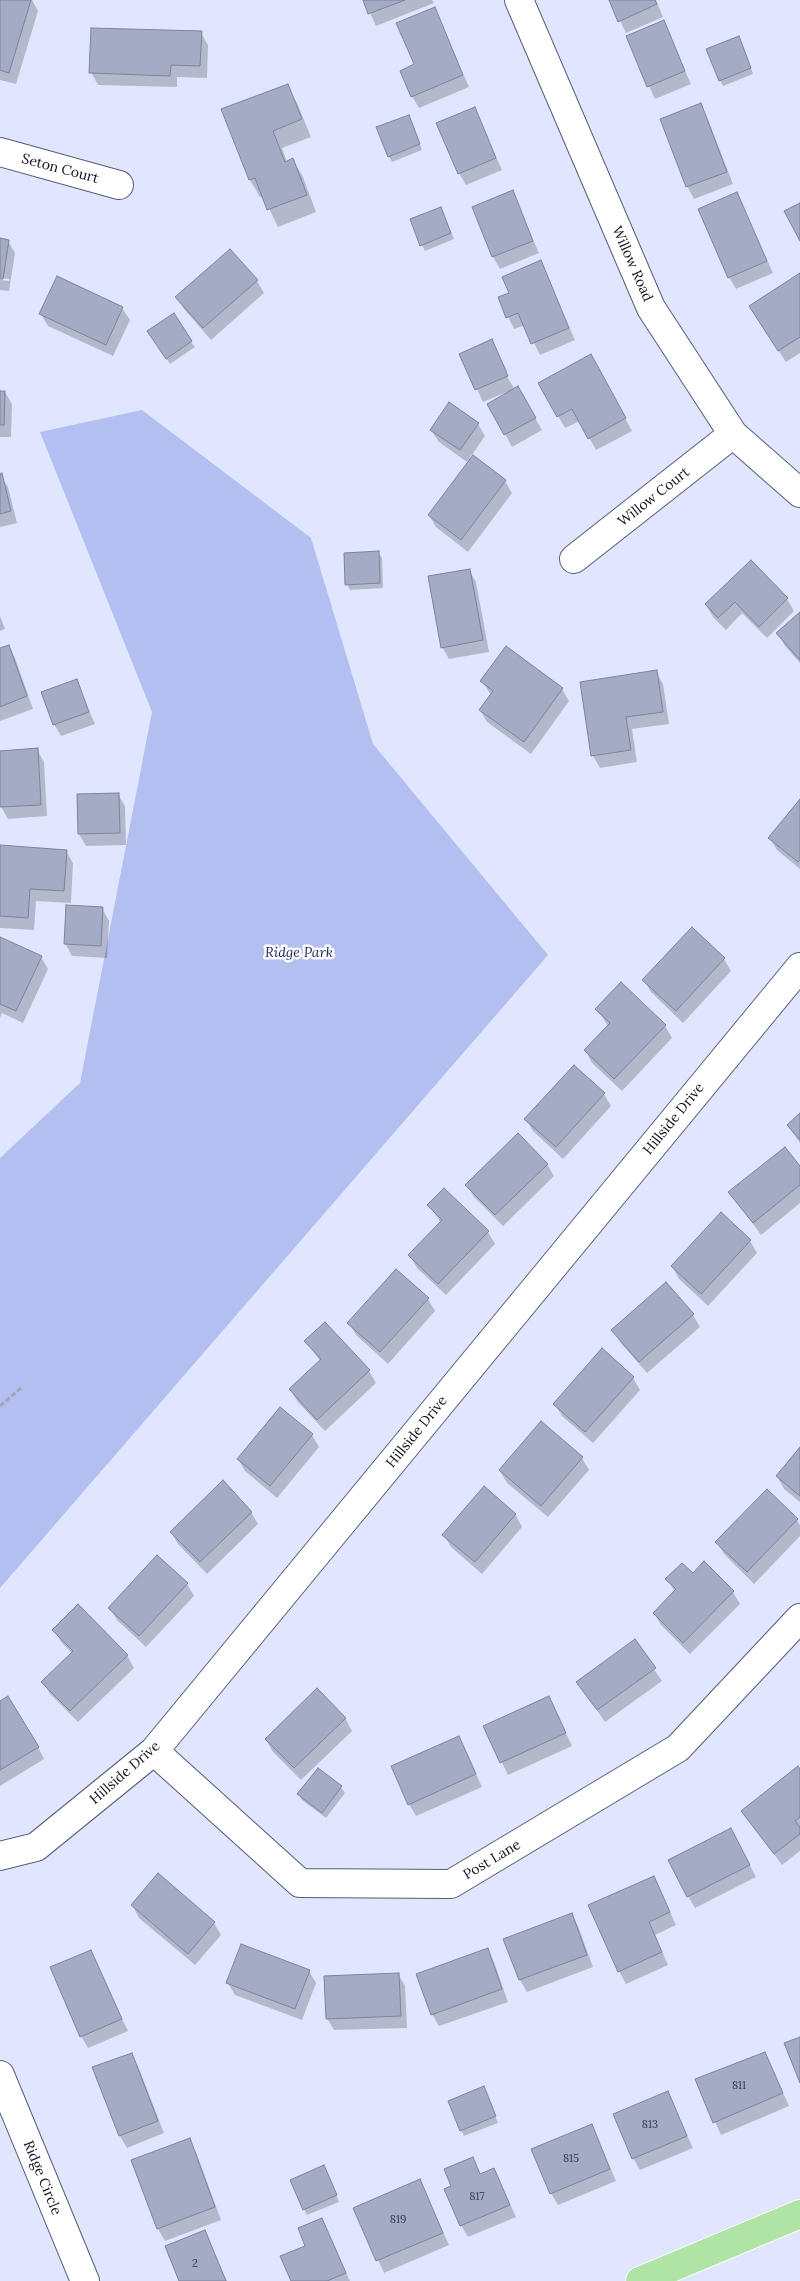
<!DOCTYPE html>
<html>
<head>
<meta charset="utf-8">
<style>
	body { margin:0 }
	canvas { display:block; background:#e0e6fd }
</style>
</head>
<body>
<canvas width="800" height="2281"></canvas>
<script>
const c = document.querySelector('canvas').getContext('2d');
c.lineJoin = 'round';
function fill(path, color) {
  c.fillStyle = color;
  c.fill(path, 'evenodd');
}
function poly(rows) {
  const path = new Path2D();
  for (const r of rows) {
    path.moveTo(r[0], r[1]);
    for (let i = 2; i < r.length; i += 2) path.lineTo(r[i], r[i + 1]);
  }
  return path;
}
function stroke(path, color, width, dash) {
  c.strokeStyle = color;
  c.lineWidth = width;
  c.lineCap = dash ? 'butt' : 'round';
  c.setLineDash(dash || []);
  c.stroke(path);
}
function label(font, color, halo, rows, align = 'center') {
  c.font = font + ' Lora,serif';
  c.lineWidth = 5;
  c.setLineDash([]);
  c.textBaseline = 'middle';
  c.strokeStyle = halo;
  c.fillStyle = color;
  for (const [text, x, y, turn = 0] of rows) {
    c.save();
    c.translate(x, y);
    c.rotate((+turn || 0) * Math.PI / 180);
    c.textAlign = isNaN(turn) ? turn : align;
    if (halo) c.strokeText(text, 0, 0);
    c.fillText(text, 0, 0);
    c.restore();
  }
}
fill(poly([
	[142,410,311,538,373,744,548,955,0,1588,0,1158,80,1083,152,712,40,432]
]), '#b3bff0');
fill(poly([
	[0,0,32,0,38,11,16,84,0,80],
	[364,0,432,0,434,3,376,26],
	[610,0,656,0,663,17,626,33],
	[434,9,469,87,419,108,412,96,416,65],
	[663,22,691,84,655,99,627,37],
	[201,33,208,45,207,78,177,77,177,87,98,85,91,72],
	[742,43,753,74,723,86,720,80],
	[287,85,297,103,311,137,282,148,287,162,293,160,303,177,316,212,278,227,263,196,260,197,250,180,222,110],
	[700,105,707,117,733,184,694,199,687,186],
	[474,108,502,170,466,185,459,173],
	[412,122,422,150,392,162,389,156],
	[512,192,539,253,500,269,493,257],
	[737,194,773,273,736,289,729,277],
	[441,209,454,239,425,251,422,245],
	[0,240,8,241,15,253,9,291,0,290,0,280,9,281,9,279,0,278],
	[540,262,575,340,540,355,525,325,514,329,499,298,510,294],
	[800,275,800,353,786,362,758,319],
	[257,281,264,293,211,340,184,309,177,297],
	[122,308,130,320,113,356,48,326,41,314],
	[152,337,191,342,195,347,170,364],
	[492,341,507,371,504,371,515,390,518,388,542,430,512,447,489,404,510,393,509,391,483,402,461,354],
	[598,368,632,431,596,450,580,421,565,428,558,416],
	[0,392,5,392,12,404,11,437,0,437],
	[478,424,485,436,467,462,439,442,431,430],
	[474,457,505,481,512,493,468,552,436,527,429,515],
	[0,475,8,487,17,523,0,527],
	[378,552,382,558,383,588,350,590,347,584],
	[751,562,787,599,794,611,767,638,742,613,726,630,713,617,706,605],
	[469,570,476,582,489,652,449,659,442,647],
	[800,614,800,663,785,646,778,634],
	[0,616,5,629,0,631],
	[8,646,15,658,33,709,0,721,0,649],
	[506,648,562,689,569,701,531,754,487,722,480,710,491,695,482,681],
	[656,672,663,684,669,724,632,729,637,762,600,768,593,756,582,683],
	[76,681,95,724,61,736,54,724],
	[37,750,44,762,47,816,8,819,1,807,0,752],
	[118,794,125,806,126,845,86,846,79,834],
	[800,801,800,869,777,850,770,838],
	[0,846,66,851,73,863,71,903,36,901,34,930,0,928],
	[102,908,109,921,107,958,72,956,65,943],
	[692,929,724,959,731,971,683,1023,651,992,644,980],
	[0,938,41,957,48,969,23,1023,2,1013,0,1018],
	[597,1009,665,1026,672,1038,622,1091,592,1063,585,1050,608,1026],
	[604,1094,611,1106,563,1159,533,1131,526,1119],
	[800,1115,800,1143,788,1126],
	[547,1164,554,1176,503,1226,474,1197,467,1185],
	[800,1168,800,1203,761,1235,730,1192],
	[429,1205,488,1232,495,1244,446,1295,417,1268,410,1256,441,1223],
	[750,1241,757,1253,708,1306,679,1279,672,1266],
	[428,1299,435,1311,388,1364,356,1335,349,1323],
	[693,1315,700,1327,647,1373,620,1342,613,1330],
	[306,1341,369,1371,376,1383,325,1431,297,1401,290,1389,320,1361],
	[633,1378,640,1390,593,1443,562,1416,555,1404],
	[280,1409,312,1435,319,1447,277,1498,245,1471,238,1459],
	[800,1449,800,1502,784,1489,777,1476],
	[582,1458,589,1470,548,1517,507,1483,500,1471],
	[251,1512,258,1524,207,1574,178,1544,171,1532],
	[515,1514,522,1527,482,1574,451,1547,444,1535],
	[797,1520,800,1525,800,1536,754,1584,724,1554,717,1542],
	[667,1579,733,1592,740,1604,690,1654,661,1625,654,1613,675,1592],
	[187,1584,194,1596,146,1647,117,1620,110,1608],
	[54,1630,127,1655,134,1668,78,1722,50,1694,43,1682,72,1653,61,1642],
	[635,1641,662,1681,605,1722,577,1682],
	[549,1697,572,1746,508,1775,484,1726],
	[0,1702,38,1747,44,1759,0,1786],
	[345,1718,352,1731,301,1780,273,1752,266,1740],
	[459,1737,482,1787,416,1816,409,1804],
	[800,1771,800,1851,782,1865,742,1811],
	[341,1787,345,1793,326,1818,302,1800,299,1794],
	[737,1841,756,1877,695,1908,688,1896],
	[654,1877,676,1925,655,1935,668,1965,626,1984,619,1971],
	[132,1905,214,1923,221,1935,195,1965,139,1918],
	[571,1914,578,1926,593,1967,527,1992,520,1980],
	[487,1950,494,1962,508,2002,439,2026,432,2014],
	[90,1951,128,2031,88,2048,81,2036],
	[309,1971,316,1983,302,2020,235,1995,228,1983],
	[398,1974,405,1986,407,2028,334,2030,327,2018],
	[765,2053,789,2106,721,2135,696,2080],
	[131,2054,138,2066,164,2133,127,2148,120,2136,94,2068],
	[668,2093,693,2148,640,2170,633,2158],
	[487,2094,498,2123,464,2136,461,2130],
	[592,2126,616,2181,558,2205,551,2193],
	[189,2140,196,2152,221,2220,165,2241,158,2229],
	[473,2158,481,2175,494,2169,516,2217,468,2237,461,2225,452,2187],
	[327,2172,339,2202,307,2215,304,2209],
	[420,2181,449,2245,384,2273,355,2208],
	[322,2219,350,2281,292,2281],
	[204,2231,227,2281,180,2281]
]), '#0003');
const building = poly([
	[0,0,31,0,9,73,0,70,0,0],
	[363,0,405,0,368,14,363,0],
	[609,0,655,0,657,4,618,22,609,0],
	[435,7,463,75,411,97,400,71,414,64,396,23,435,7],
	[664,20,685,71,647,87,626,36,664,20],
	[91,28,202,31,200,66,171,65,170,76,89,73,91,28],
	[739,36,751,68,719,81,706,49,739,36],
	[288,84,302,119,273,131,285,162,293,158,307,195,267,210,255,178,249,180,221,109,288,84],
	[701,103,727,172,686,187,660,119,701,103],
	[475,107,496,158,458,174,436,123,475,107],
	[409,115,420,144,388,157,376,127,409,115],
	[513,190,533,241,492,257,472,207,513,190],
	[737,192,767,261,728,278,698,209,737,192],
	[800,203,800,241,784,211,800,203],
	[441,207,451,233,420,246,410,219,441,207],
	[0,238,9,240,3,279,0,279,0,238],
	[230,249,258,280,203,328,175,297,230,249],
	[541,260,569,328,531,344,518,313,506,318,498,297,509,293,502,277,541,260],
	[800,273,800,337,778,351,749,306,800,273],
	[57,276,123,307,106,345,39,314,57,276],
	[174,313,192,341,166,359,147,331,174,313],
	[492,339,508,376,475,390,459,354,492,339],
	[591,354,626,418,588,439,572,409,557,417,538,383,591,354],
	[518,386,536,418,504,435,487,404,518,386],
	[0,391,5,391,4,425,0,425,0,391],
	[449,402,479,423,460,450,430,430,449,402],
	[473,455,506,480,461,540,428,515,473,455],
	[2,473,11,511,0,514,0,474,2,473],
	[379,551,380,583,345,585,344,553,379,551],
	[751,560,788,598,759,627,735,602,718,618,705,604,751,560],
	[470,569,483,640,441,648,428,576,470,569],
	[800,612,800,660,776,633,800,612],
	[9,645,27,696,0,707,0,648,9,645],
	[506,646,563,688,524,742,479,710,493,691,480,681,506,646],
	[657,670,663,712,626,717,631,750,591,756,580,682,657,670],
	[77,679,89,712,53,725,41,692,77,679],
	[38,748,41,805,0,807,0,751,38,748],
	[119,793,120,833,78,834,77,794,119,793],
	[800,799,800,860,798,862,768,838,800,799],
	[0,845,67,850,64,891,30,889,28,918,0,916,0,845],
	[66,905,103,907,101,946,64,944,66,905],
	[692,927,725,958,676,1011,642,980,692,927],
	[0,937,42,956,16,1011,0,1004,0,937],
	[621,982,666,1025,614,1079,584,1050,610,1023,595,1009,621,982],
	[574,1065,605,1093,556,1147,524,1119,574,1065],
	[800,1113,800,1140,787,1125,800,1113],
	[518,1133,548,1164,495,1215,465,1185,518,1133],
	[785,1147,800,1166,800,1185,753,1223,728,1192,785,1147],
	[444,1188,489,1231,438,1284,408,1255,442,1220,427,1205,444,1188],
	[721,1212,751,1240,701,1294,671,1266,721,1212],
	[396,1269,429,1298,380,1352,347,1323,396,1269],
	[666,1282,694,1314,639,1362,611,1330,666,1282],
	[325,1322,370,1370,317,1420,289,1389,321,1359,304,1341,325,1322],
	[602,1348,634,1377,585,1432,553,1404,602,1348],
	[280,1407,313,1434,270,1486,237,1459,280,1407],
	[541,1421,583,1457,541,1506,499,1470,541,1421],
	[800,1447,800,1496,776,1476,800,1447],
	[223,1480,252,1512,200,1562,170,1532,223,1480],
	[484,1486,516,1514,475,1562,442,1535,484,1486],
	[767,1489,798,1519,747,1572,715,1542,767,1489],
	[157,1555,188,1583,139,1636,108,1608,157,1555],
	[704,1561,734,1591,683,1643,653,1613,676,1589,665,1579,682,1563,693,1573,704,1561],
	[78,1604,128,1655,70,1711,41,1682,73,1651,52,1630,78,1604],
	[635,1639,656,1668,597,1710,576,1682,635,1639],
	[317,1688,346,1718,294,1768,265,1739,317,1688],
	[8,1696,39,1747,0,1770,0,1701,8,1696],
	[549,1696,566,1733,500,1763,483,1726,549,1696],
	[459,1736,476,1774,408,1805,391,1766,459,1736],
	[798,1766,800,1769,800,1817,795,1821,800,1827,800,1834,774,1854,741,1811,798,1766],
	[318,1768,342,1786,322,1813,297,1794,318,1768],
	[731,1828,750,1865,687,1897,668,1860,731,1828],
	[158,1873,215,1922,188,1954,131,1905,158,1873],
	[654,1876,670,1912,649,1922,662,1952,618,1972,588,1905,654,1876],
	[572,1913,587,1955,519,1980,503,1939,572,1913],
	[241,1944,310,1970,295,2009,226,1983,241,1944],
	[488,1948,502,1989,431,2015,416,1974,488,1948],
	[91,1950,122,2019,80,2037,50,1967,91,1950],
	[399,1973,401,2016,326,2019,324,1976,399,1973],
	[800,2037,800,2083,784,2043,800,2037],
	[765,2052,783,2093,713,2123,695,2079,765,2052],
	[132,2053,158,2121,119,2136,92,2067,132,2053],
	[484,2086,496,2116,460,2131,448,2101,484,2086],
	[668,2091,687,2136,632,2159,613,2114,668,2091],
	[592,2124,610,2169,550,2194,531,2149,592,2124],
	[190,2138,215,2207,157,2229,131,2160,190,2138],
	[473,2157,480,2174,494,2168,510,2205,460,2226,444,2189,451,2186,444,2169,473,2157],
	[324,2165,337,2195,303,2210,290,2180,324,2165],
	[420,2179,443,2233,376,2261,353,2208,420,2179],
	[322,2218,346,2273,327,2281,291,2281,280,2256,305,2246,298,2228,322,2218],
	[205,2230,226,2281,179,2281,165,2246,205,2230]
]);
fill(building, '#a4abc5');
stroke(building, '#7c839c', 1);
const minor = poly([
	[519,0,651,308,733,434,800,493],
	[0,152,119,185],
	[574,559,733,434],
	[154,1751,300,1883,451,1884,678,1748,800,1618],
	[0,1856,36,1847,154,1751,800,967],
	[0,2075,85,2281]
]);
const major = poly([
	[640,2281,800,2214]
]);
stroke(minor, '#575d75', 30);
stroke(major, '#fff', 30);
stroke(poly([
	[0,1406,21,1388]
]), '#a1a6b9', 3, [5, 2.5]);
stroke(minor, '#fff', 28);
stroke(major, '#afe4a4', 28);
label('11px', '#353946', null, [
	["811",739,2086],
	["813",650,2125],
	["815",571,2159],
	["817",477,2197],
	["819",398,2220],
	["2",195,2264]
]);
label('14px', '#10131c', '#fff', [
	["Seton Court",60,169,15],
	["Willow Road",632,264,66],
	["Willow Court",654,497,-38],
	["Hillside Drive",674,1119,-51],
	["Hillside Drive",417,1432,-51],
	["Hillside Drive",125,1773,-41],
	["Post Lane",492,1860,-31],
	["Ridge Circle",42,2178,68]
]);
label('italic 14px', '#1e245e', '#fff', [
	["Ridge Park",299,953]
]);
</script>
</body>
</html>
